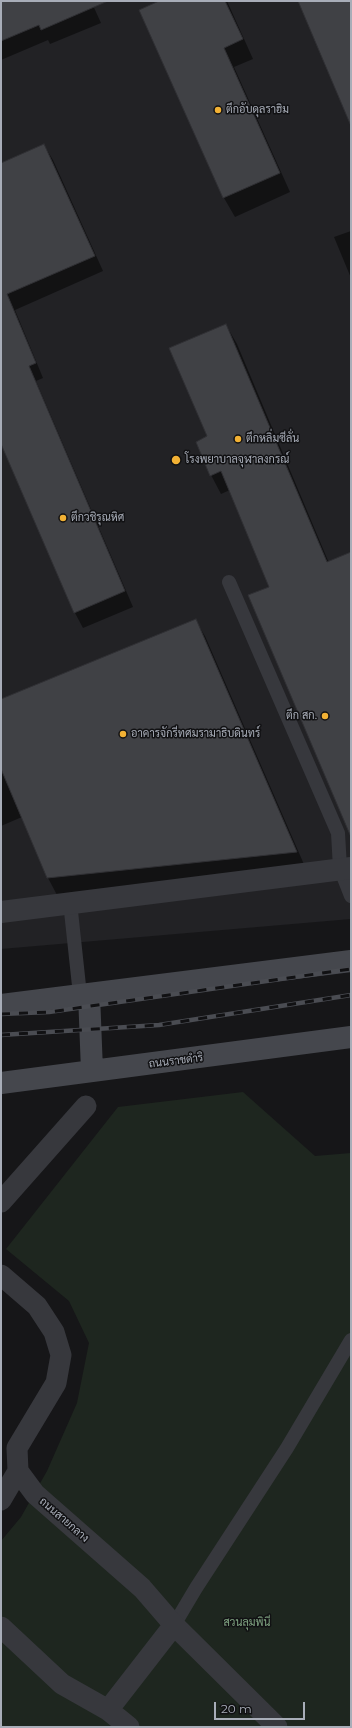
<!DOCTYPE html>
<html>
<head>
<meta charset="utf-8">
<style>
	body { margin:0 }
	#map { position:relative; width:352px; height:1728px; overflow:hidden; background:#161618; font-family:Montserrat,sans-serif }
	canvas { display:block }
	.frame { position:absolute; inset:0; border:2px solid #a8adb8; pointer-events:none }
	.scale { position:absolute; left:214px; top:1702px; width:91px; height:18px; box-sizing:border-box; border:2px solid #a8adb8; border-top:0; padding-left:5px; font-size:12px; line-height:14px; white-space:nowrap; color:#a8adb8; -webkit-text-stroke:3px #111113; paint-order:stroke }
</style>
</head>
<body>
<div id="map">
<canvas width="352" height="1728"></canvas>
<div class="frame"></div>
<div class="scale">20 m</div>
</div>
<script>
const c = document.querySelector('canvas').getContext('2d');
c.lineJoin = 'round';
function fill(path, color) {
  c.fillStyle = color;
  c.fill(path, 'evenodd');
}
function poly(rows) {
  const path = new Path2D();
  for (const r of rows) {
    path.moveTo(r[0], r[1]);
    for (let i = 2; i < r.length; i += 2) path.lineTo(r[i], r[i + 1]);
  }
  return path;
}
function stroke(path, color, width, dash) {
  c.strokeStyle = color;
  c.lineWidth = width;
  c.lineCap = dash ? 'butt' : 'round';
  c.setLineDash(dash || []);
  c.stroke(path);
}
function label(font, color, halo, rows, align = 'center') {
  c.font = font + ' Montserrat,Sarabun,sans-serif';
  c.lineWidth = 3;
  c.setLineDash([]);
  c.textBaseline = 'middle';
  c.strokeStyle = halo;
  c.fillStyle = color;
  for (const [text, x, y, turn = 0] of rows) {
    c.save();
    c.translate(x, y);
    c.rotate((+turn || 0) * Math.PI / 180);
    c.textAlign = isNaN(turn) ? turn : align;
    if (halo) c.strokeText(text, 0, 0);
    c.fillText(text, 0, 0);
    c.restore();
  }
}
fill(poly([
	[1,1,351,1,351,919,1,949]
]), '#222225');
fill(poly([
	[243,1092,315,1156,351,1153,351,1727,1,1727,1,1541,21,1517,47,1471,77,1403,89,1343,69,1301,6,1249,118,1107]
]), '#1e261f');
fill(poly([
	[1,1,91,1,101,23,50,44,48,40,1,60],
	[161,1,227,1,253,59,234,67,290,192,235,217,224,198,141,10],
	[44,145,53,160,103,271,15,310,43,378,36,381,133,607,83,628,75,613,1,441,1,164],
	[351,231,351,278,334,237],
	[226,325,237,344,329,563,351,553,351,834,271,587,230,490,221,494,211,475,208,437],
	[195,620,205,636,306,869,57,895,48,878,22,817,1,826,1,700]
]), '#0007');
const building = poly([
	[1,1,108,1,41,30,39,25,1,41,1,1],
	[159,1,225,1,243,39,224,48,280,173,223,198,139,10,159,1],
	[298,1,351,1,351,126,298,1],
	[44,144,95,256,7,294,36,363,29,366,125,591,74,613,1,444,1,163,44,144],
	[226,324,327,562,351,552,351,837,248,595,269,587,221,471,210,476,196,442,207,436,169,348,226,324],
	[196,619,297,852,47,878,1,769,1,699,196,619]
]);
fill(building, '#404145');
stroke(building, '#303034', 1);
stroke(poly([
	[229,582,338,833,340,868,351,896],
	[70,902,80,995],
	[174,1625,196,1588,287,1448,351,1340]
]), '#37383d', 14);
stroke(poly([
	[1,1202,86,1106],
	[1,1275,37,1306,54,1332,61,1355,56,1383,17,1448,18,1471,35,1494,142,1588,174,1625,277,1727],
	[1,1500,18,1471],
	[1,1627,62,1684,108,1710,129,1727],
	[108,1710,174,1625]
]), '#37383d', 21);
stroke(poly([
	[1,912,351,868]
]), '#37383d', 22);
stroke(poly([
	[89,994,92,1071],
	[1,1005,351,961],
	[1,1083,351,1037]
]), '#45474d', 22);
const rail = poly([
	[1,1014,49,1012,351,969],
	[1,1035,159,1025,351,995]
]);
stroke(rail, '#4a4c52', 4.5);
stroke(rail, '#111113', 3, [9]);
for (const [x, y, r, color] of [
	[218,110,4,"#f2b134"],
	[238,439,4,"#f2b134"],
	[176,460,5,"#f2b134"],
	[63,518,4,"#f2b134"],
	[325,716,4,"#f2b134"],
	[123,734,4,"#f2b134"]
]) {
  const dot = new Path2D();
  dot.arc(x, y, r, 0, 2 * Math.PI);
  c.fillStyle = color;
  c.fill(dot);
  stroke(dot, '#111113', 1.5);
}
label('11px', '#a8adb8', '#111113', [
	["ตึกอับดุลราฮิม",226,110],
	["ตึกหลิ่มซีลั่น",246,439],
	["โรงพยาบาลจุฬาลงกรณ์",185,460],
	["ตึกวชิรุณหิศ",71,518],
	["ตึก สก.",317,716,"right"],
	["อาคารจักรีทศมรามาธิบดินทร์",131,734]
], 'left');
label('11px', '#a8adb8', '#111113', [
	["ถนนราชดำริ",176,1061,-7],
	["ถนนสายกลาง",64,1520,41]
]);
label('11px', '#7fa381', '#111113', [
	["สวนลุมพินี",247,1623]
]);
</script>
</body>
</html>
